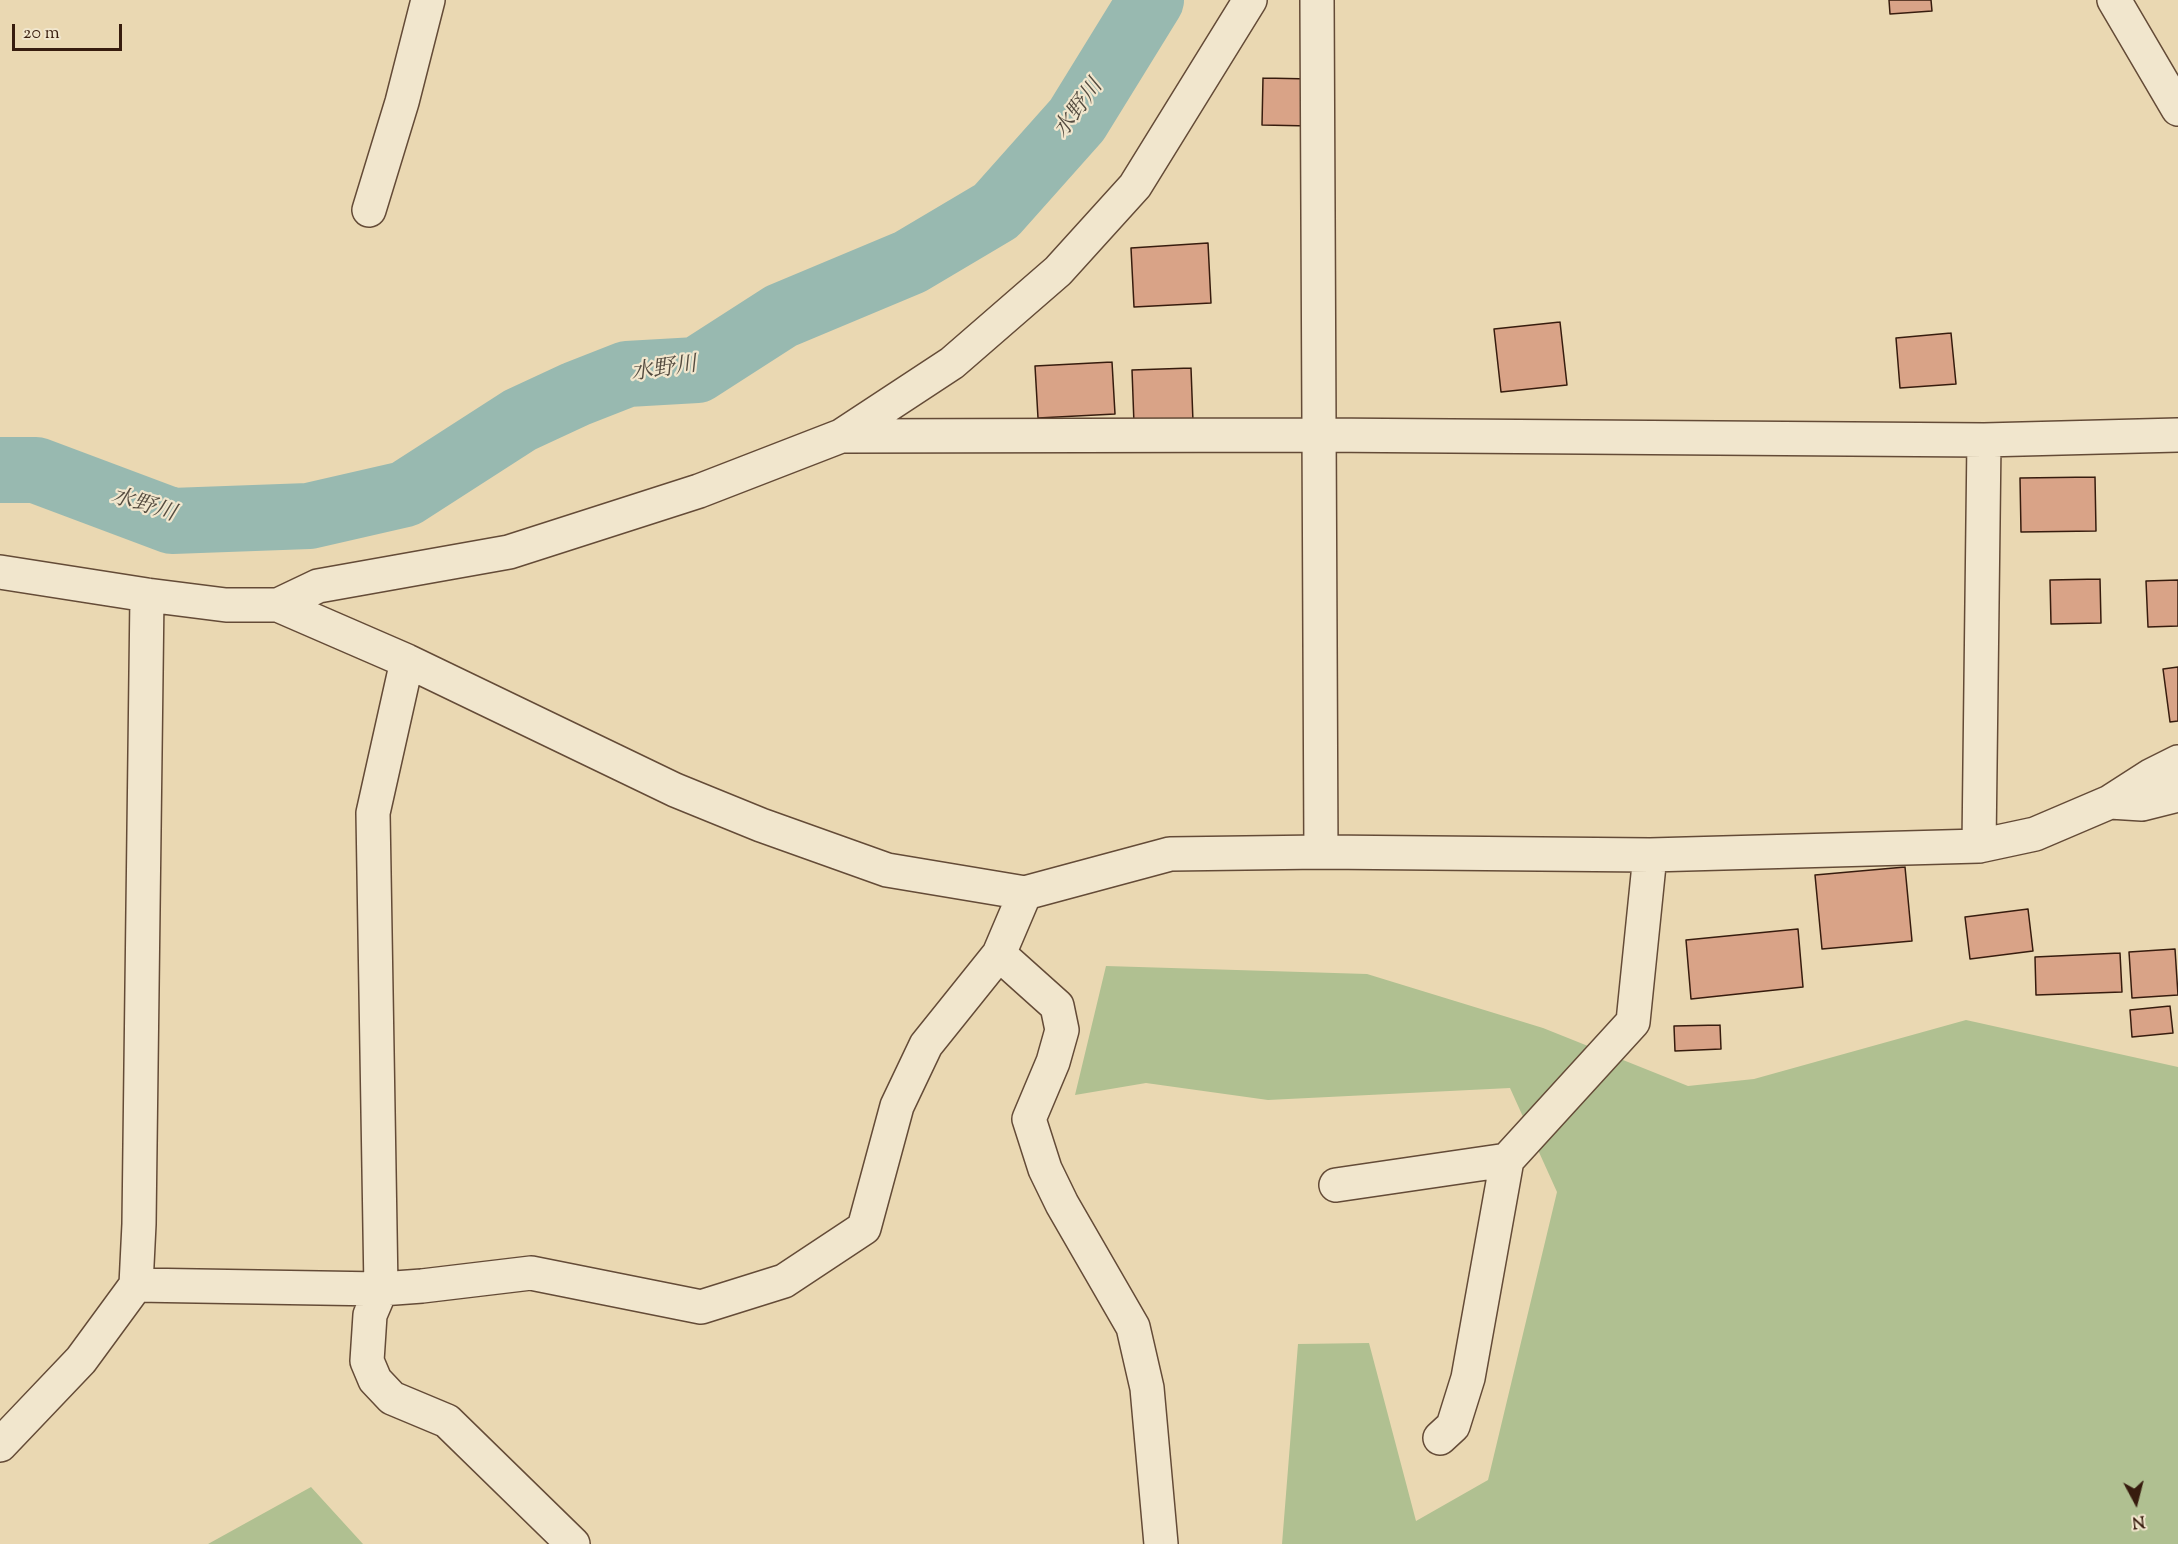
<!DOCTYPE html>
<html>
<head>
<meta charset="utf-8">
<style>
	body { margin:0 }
	#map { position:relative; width:2178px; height:1544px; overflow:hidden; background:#ead8b2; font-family:"Sorts Mill Goudy",serif }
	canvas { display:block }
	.north { position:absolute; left:2106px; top:1472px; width:60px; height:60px; -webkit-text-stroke:4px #f1e6cd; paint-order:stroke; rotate:173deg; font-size:16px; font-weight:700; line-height:24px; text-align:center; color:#371c0e }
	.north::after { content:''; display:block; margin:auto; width:21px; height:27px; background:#371c0e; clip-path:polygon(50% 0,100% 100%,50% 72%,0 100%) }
	.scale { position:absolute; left:12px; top:24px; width:110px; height:27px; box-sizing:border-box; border:3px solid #371c0e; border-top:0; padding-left:8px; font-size:18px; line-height:21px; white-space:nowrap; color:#371c0e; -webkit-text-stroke:4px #f1e6cd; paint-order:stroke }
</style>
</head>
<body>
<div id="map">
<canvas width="2178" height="1544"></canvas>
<div class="north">N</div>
<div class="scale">20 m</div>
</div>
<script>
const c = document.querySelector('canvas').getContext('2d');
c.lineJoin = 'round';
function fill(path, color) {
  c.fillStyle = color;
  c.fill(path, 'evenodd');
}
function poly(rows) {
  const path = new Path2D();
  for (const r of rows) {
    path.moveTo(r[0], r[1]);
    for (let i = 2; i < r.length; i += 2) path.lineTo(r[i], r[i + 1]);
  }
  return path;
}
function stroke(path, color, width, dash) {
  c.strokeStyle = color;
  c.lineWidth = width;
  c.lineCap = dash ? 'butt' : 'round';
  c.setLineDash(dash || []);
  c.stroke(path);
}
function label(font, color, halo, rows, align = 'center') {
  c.font = font + ' "Sorts Mill Goudy","Noto Serif JP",serif';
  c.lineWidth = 4.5;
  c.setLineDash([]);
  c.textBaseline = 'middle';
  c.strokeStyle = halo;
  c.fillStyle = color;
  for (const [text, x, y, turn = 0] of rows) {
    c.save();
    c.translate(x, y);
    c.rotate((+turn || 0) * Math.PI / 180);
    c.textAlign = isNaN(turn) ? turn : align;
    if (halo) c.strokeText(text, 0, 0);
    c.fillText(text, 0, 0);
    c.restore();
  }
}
fill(poly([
	[1106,966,1367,974,1543,1028,1688,1086,1754,1079,1966,1020,2178,1067,2178,1544,1282,1544,1298,1344,1369,1343,1416,1521,1488,1480,1557,1192,1510,1088,1268,1100,1146,1083,1075,1095],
	[311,1487,363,1544,208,1544]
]), '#b0c091');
stroke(poly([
	[0,470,36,470,172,521,309,516,405,494,520,420,576,394,627,374,697,370,781,316,910,262,996,211,1077,120,1151,0]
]), '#98b9b0', 66);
const building = poly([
	[1889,0,1931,0,1932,11,1890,14,1889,0],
	[1263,78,1312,79,1311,126,1262,125,1263,78],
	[1208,243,1211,303,1134,307,1131,248,1208,243],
	[1560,322,1567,385,1501,392,1494,329,1560,322],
	[1951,333,1956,384,1900,388,1896,338,1951,333],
	[1112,362,1115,414,1038,418,1035,366,1112,362],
	[1191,368,1193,422,1134,424,1132,370,1191,368],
	[2095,477,2096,531,2021,532,2020,478,2095,477],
	[2100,579,2101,623,2051,624,2050,580,2100,579],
	[2178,580,2178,626,2148,627,2146,581,2178,580],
	[2178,667,2178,721,2170,722,2163,669,2178,667],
	[1905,867,1912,941,1822,949,1815,875,1905,867],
	[2028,909,2033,951,1970,959,1965,917,2028,909],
	[1798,929,1803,987,1691,999,1686,940,1798,929],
	[2175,949,2178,995,2132,998,2129,952,2175,949],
	[2120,953,2122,992,2036,995,2035,957,2120,953],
	[2170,1006,2173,1033,2132,1037,2130,1010,2170,1006],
	[1720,1025,1721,1049,1675,1051,1674,1026,1720,1025]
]);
fill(building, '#d9a387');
stroke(building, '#371c0e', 1.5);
const minor = poly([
	[1317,0,1321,852],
	[2114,0,2178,109],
	[369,210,402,102,428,0],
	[841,436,1318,435,1984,440],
	[0,572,147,595,226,605,278,605,407,661,675,790,761,825,887,870,1025,893,1170,854,1321,852,1650,855,1979,846,2035,834,2110,802,2152,775,2178,762],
	[278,605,318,586,509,552,699,491,841,436,952,363,1058,271,1135,186,1250,0],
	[407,661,373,813,381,1289,370,1315,367,1361,375,1380,392,1398,447,1421,573,1544],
	[2110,802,2142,804,2178,795],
	[1979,846,1984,440,2178,435],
	[999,954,1057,1006,1062,1030,1053,1062,1029,1119,1045,1169,1062,1204,1133,1327,1147,1388,1161,1544],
	[1336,1185,1507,1160],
	[136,1285,381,1289,422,1286,531,1273,701,1307,784,1281,864,1228,897,1106,926,1045,999,954,1025,893],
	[1440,1438,1453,1426,1468,1378,1507,1160,1633,1022,1650,855],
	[0,1445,81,1360,136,1285,139,1224,147,595]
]);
stroke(minor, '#644b37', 36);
stroke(minor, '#f1e6cd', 33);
label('italic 22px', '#544b3f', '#f1e6cd', [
	["水野川",1080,110,-54],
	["水野川",664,371,-8],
	["水野川",143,507,17]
]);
</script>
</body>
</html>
